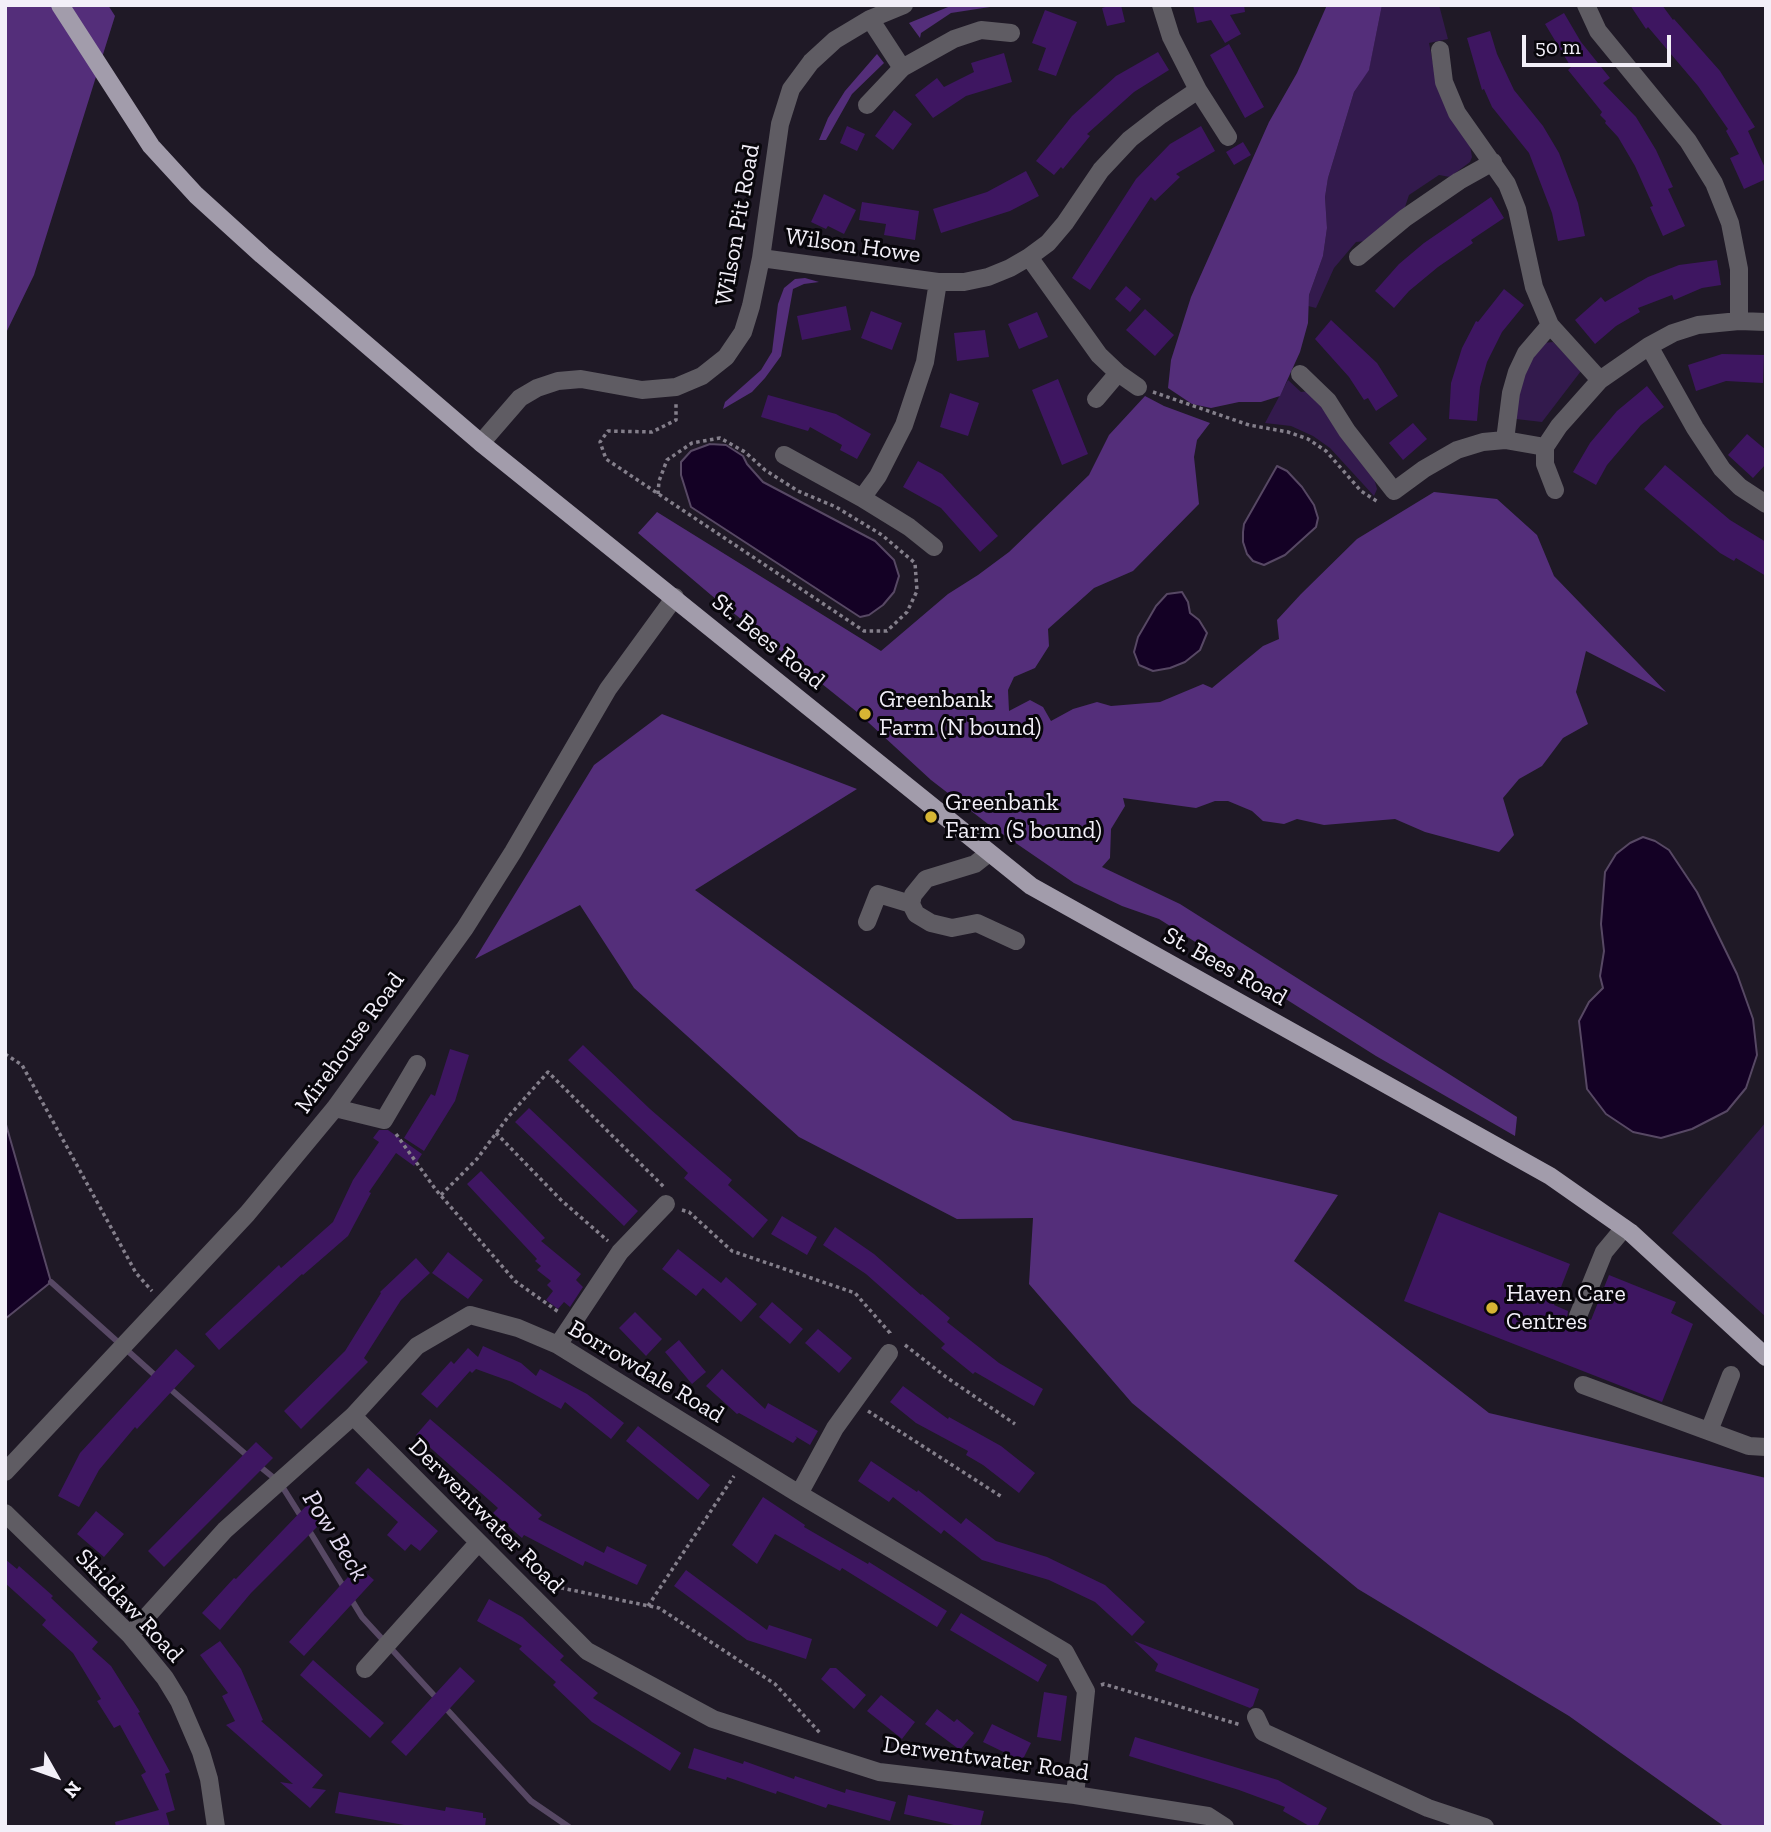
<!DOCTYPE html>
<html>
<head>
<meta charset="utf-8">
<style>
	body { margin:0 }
	#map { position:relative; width:1771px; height:1832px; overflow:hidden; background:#1f1926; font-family:"Zilla Slab",serif }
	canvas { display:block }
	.frame { position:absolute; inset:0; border:7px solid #f2eff8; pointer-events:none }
	.north { position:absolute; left:21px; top:1741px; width:70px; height:70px; -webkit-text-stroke:5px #08060b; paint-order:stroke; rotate:130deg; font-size:19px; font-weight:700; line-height:28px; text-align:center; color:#f2eff8 }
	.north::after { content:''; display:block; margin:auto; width:24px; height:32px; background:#f2eff8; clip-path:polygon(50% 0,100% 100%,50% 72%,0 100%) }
	.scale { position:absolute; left:1522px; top:35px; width:149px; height:32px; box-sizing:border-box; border:4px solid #f2eff8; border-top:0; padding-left:9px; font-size:21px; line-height:24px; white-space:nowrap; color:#f2eff8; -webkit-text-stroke:5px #08060b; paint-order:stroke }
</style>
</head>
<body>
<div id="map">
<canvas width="1771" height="1832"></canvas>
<div class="frame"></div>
<div class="north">N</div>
<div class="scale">50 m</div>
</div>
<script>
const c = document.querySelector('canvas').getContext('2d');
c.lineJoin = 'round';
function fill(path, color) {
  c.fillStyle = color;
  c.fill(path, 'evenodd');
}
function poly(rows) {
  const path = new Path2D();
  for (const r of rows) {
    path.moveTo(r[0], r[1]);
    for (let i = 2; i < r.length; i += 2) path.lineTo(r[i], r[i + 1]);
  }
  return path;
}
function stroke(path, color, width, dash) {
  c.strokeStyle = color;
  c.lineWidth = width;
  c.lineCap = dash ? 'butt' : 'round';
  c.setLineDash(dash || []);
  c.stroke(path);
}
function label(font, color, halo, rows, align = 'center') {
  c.font = font + ' "Zilla Slab",serif';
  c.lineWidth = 6;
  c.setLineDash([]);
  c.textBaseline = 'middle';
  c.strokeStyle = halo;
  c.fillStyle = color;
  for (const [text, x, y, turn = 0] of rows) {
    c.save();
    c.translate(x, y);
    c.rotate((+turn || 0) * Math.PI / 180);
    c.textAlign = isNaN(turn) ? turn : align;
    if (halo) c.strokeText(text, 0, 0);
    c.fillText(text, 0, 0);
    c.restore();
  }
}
fill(poly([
	[1382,5,1439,5,1448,39,1429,43,1437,83,1470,145,1472,157,1470,162,1450,177,1439,175,1409,195,1404,210,1367,241,1356,242,1334,268,1316,308,1308,306,1309,295,1323,256,1327,228,1325,197,1328,178,1354,92,1369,69],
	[1553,342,1581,371,1542,422,1516,419,1516,404,1524,371,1543,343],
	[1288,380,1301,392,1309,391,1321,401,1374,478,1377,489,1374,496,1330,448,1313,436,1291,426,1265,423],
	[1766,1122,1766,1317,1672,1233]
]), '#331a4d');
fill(poly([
	[5,5,108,5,115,16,34,275,5,335],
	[953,5,1003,5,951,13,921,33,920,38,909,23],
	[1327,5,1382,5,1369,70,1354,92,1328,178,1325,197,1327,228,1323,256,1309,295,1308,323,1300,352,1280,396,1261,402,1239,402,1211,408,1192,404,1168,388,1171,360,1191,297,1269,122,1297,73],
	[877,54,884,63,852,94,826,140,819,140,828,118,845,91],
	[805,278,819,282,804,284,793,289,781,356,765,378,752,392,723,409,725,402,761,370,772,352,778,304,784,288,795,279],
	[1145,396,1164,406,1210,423,1197,440,1194,457,1199,504,1133,571,1094,588,1048,629,1049,646,1035,668,1014,677,1008,690,1009,711,1030,700,1043,707,1051,721,1073,709,1097,702,1111,706,1160,702,1203,684,1212,688,1263,646,1279,639,1277,620,1301,594,1357,539,1434,492,1497,499,1537,535,1554,576,1666,692,1586,651,1576,692,1588,724,1563,738,1542,766,1519,779,1503,798,1514,835,1499,852,1425,832,1395,819,1324,825,1297,819,1284,824,1263,821,1252,811,1228,801,1215,801,1196,808,1123,798,1125,806,1111,829,1110,858,1102,867,1180,904,1517,1117,1515,1136,1376,1056,1159,919,1122,906,1074,883,988,824,931,780,857,712,711,595,638,533,657,512,881,651,948,594,978,575,1009,552,1089,475,1109,435],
	[662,714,857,789,695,890,1013,1120,1338,1195,1294,1261,1489,1413,1766,1478,1766,1827,1725,1827,1569,1716,1358,1589,1132,1403,1029,1284,1033,1218,957,1219,799,1137,634,988,580,905,475,959,594,765]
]), '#542e7a');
const water = poly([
	[710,444,726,445,743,456,747,464,763,482,875,541,894,560,899,576,894,592,883,605,869,615,860,617,691,507,681,475,681,462,691,451,710,444],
	[1277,466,1287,471,1302,487,1314,505,1318,518,1316,527,1285,555,1264,565,1253,561,1247,554,1243,542,1243,532,1244,524,1277,466],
	[1182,592,1188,602,1190,613,1199,620,1207,633,1200,650,1185,662,1170,668,1153,671,1139,665,1134,652,1138,637,1156,606,1167,594,1182,592],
	[1643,837,1655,841,1669,850,1697,892,1737,974,1753,1019,1757,1055,1746,1088,1727,1111,1692,1129,1661,1138,1633,1132,1606,1114,1587,1089,1579,1021,1589,1002,1603,988,1600,976,1604,951,1601,924,1605,872,1616,854,1630,843,1643,837],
	[5,1121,51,1282,5,1319,5,1121]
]);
fill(water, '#140125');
stroke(water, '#574864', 2);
stroke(poly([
	[51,1282,158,1378],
	[168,1387,250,1458],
	[258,1465,280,1483,302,1518],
	[307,1527,362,1617,531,1801,569,1827]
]), '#574864', 6);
fill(poly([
	[1112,5,1121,5,1125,22,1107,26,1102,8],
	[1193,5,1244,5,1245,12,1230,15,1241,34,1225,43,1211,20,1197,23],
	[1630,5,1662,5,1673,20,1674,19,1720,71,1755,127,1748,131,1766,170,1766,179,1744,189,1730,158,1739,154,1726,131,1728,129,1698,86,1648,27,1646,29],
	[1045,10,1077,22,1056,76,1038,70,1046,48,1032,43],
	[1564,13,1581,42,1610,78,1603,83,1636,117,1656,150,1673,187,1668,189,1685,226,1663,236,1650,207,1653,206,1635,166,1618,137,1605,123,1606,121,1600,115,1602,112,1568,70,1571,67,1545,24],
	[1490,31,1497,54,1514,90,1543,126,1559,153,1578,203,1585,236,1558,241,1552,213,1529,153,1492,107,1484,89,1482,90,1467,38],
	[1229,44,1264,107,1245,118,1210,55],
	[1158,52,1169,70,1134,92,1087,134,1090,136,1063,169,1061,167,1054,175,1036,161,1072,116,1116,76],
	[1004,53,1012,82,966,96,933,118,915,95,937,78,944,87,974,72,971,63],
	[894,110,912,124,893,150,875,136],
	[847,126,865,134,857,151,840,143],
	[1201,126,1215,151,1176,174,1180,177,1155,201,1151,197,1090,290,1072,278,1136,179,1170,144],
	[1243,142,1251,155,1234,165,1226,152],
	[1026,171,1039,196,1010,211,941,233,933,209,987,192],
	[824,194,856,210,844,234,828,226,826,229,811,222],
	[1491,197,1504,218,1471,240,1473,243,1438,267,1409,291,1394,308,1375,291,1399,264,1424,243],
	[862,202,919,211,915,240,884,235,886,224,859,220],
	[1717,260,1721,285,1702,288,1674,300,1672,295,1638,308,1640,312,1616,326,1595,344,1575,320,1601,297,1605,302,1648,277,1679,265],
	[1126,286,1141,299,1130,312,1115,299],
	[1504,289,1524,305,1502,332,1487,362,1480,387,1477,421,1449,419,1451,383,1462,348,1476,321,1478,322],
	[846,306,851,330,802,340,797,316],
	[1145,309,1174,335,1155,356,1126,330],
	[871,311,902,323,892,350,861,338],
	[1037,312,1048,337,1019,349,1008,324],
	[1331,320,1377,363,1398,396,1376,411,1368,398,1364,400,1349,377,1315,339],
	[985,330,989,357,957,361,954,333],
	[1722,354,1764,355,1763,383,1726,381,1696,391,1688,365],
	[1058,379,1088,454,1062,465,1032,390],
	[1647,386,1664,407,1641,425,1607,465,1596,485,1573,472,1590,443,1617,411],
	[950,393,979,403,968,436,940,427],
	[768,395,836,414,871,434,857,459,840,450,842,445,810,427,808,431,761,417],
	[1413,423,1427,439,1403,460,1389,443],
	[1747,434,1766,450,1766,464,1753,478,1728,455],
	[918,461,942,474,998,536,980,552,941,508,903,487],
	[1665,465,1730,520,1766,542,1766,576,1736,558,1734,561,1720,553,1644,489],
	[583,1045,650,1109,732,1180,728,1185,768,1220,753,1238,684,1178,688,1173,568,1060],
	[450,1049,469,1055,455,1101,424,1151,404,1138,431,1094,435,1096],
	[529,1108,638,1211,624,1226,515,1122],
	[379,1130,388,1130,422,1154,414,1166,396,1153,369,1192,371,1193,348,1236,303,1275,302,1274,219,1350,205,1334,279,1265,281,1268,333,1222,353,1180,379,1142,373,1138],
	[481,1171,545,1238,541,1241,581,1274,576,1280,583,1287,570,1307,564,1302,558,1309,546,1300,553,1291,547,1285,551,1281,537,1270,541,1266,535,1261,537,1259,467,1184],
	[1439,1212,1570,1264,1554,1305,1568,1311,1567,1318,1574,1327,1580,1327,1589,1319,1591,1320,1609,1275,1676,1302,1671,1313,1693,1324,1662,1402,1404,1301],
	[782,1216,817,1237,807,1255,771,1234],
	[835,1227,874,1254,921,1295,922,1294,950,1318,947,1322,999,1363,1043,1389,1034,1406,975,1372,973,1374,941,1348,945,1344,866,1274,823,1245],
	[678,1249,721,1283,726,1277,757,1304,741,1322,703,1288,696,1296,662,1269],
	[448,1252,483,1280,468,1299,432,1273],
	[416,1258,430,1273,401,1300,364,1358,368,1362,301,1429,284,1411,345,1351,381,1293,380,1292],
	[772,1302,803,1329,790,1344,759,1317],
	[635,1312,662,1339,646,1356,619,1328],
	[818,1329,852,1358,839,1373,805,1343],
	[679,1340,706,1372,692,1384,665,1352],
	[483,1346,521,1363,536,1376,540,1369,587,1394,624,1423,611,1439,565,1402,561,1409,512,1382,476,1369,472,1373,470,1371,437,1408,421,1394,451,1361,454,1364,468,1348,478,1357],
	[176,1349,195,1366,137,1429,135,1427,99,1470,79,1507,58,1496,80,1453],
	[722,1369,765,1409,768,1403,818,1431,810,1445,795,1436,797,1438,793,1443,739,1413,737,1414,706,1386],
	[903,1386,948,1419,949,1417,1001,1446,1035,1473,1019,1493,983,1465,966,1455,968,1451,916,1423,890,1402],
	[430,1419,542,1515,538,1519,604,1553,607,1546,647,1565,637,1585,585,1561,583,1566,524,1535,522,1538,493,1513,498,1508,416,1435],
	[638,1426,710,1485,698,1500,626,1441],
	[256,1442,273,1458,164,1567,148,1551],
	[871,1461,917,1492,918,1490,961,1524,966,1518,996,1541,1047,1557,1105,1585,1145,1622,1132,1636,1095,1602,1049,1580,982,1560,944,1530,941,1534,893,1497,889,1502,858,1481],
	[368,1468,438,1531,420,1551,411,1544,405,1551,387,1535,398,1522,355,1483],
	[763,1497,805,1525,804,1527,868,1564,869,1562,947,1611,937,1627,842,1568,840,1571,775,1534,757,1564,732,1545],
	[308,1504,324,1520,251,1593,220,1630,202,1613,234,1578,236,1579],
	[96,1511,124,1534,104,1557,77,1534],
	[5,1559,17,1569,19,1566,53,1596,51,1598,98,1642,92,1649,111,1666,140,1712,138,1713,170,1772,165,1774,175,1810,166,1813,170,1827,116,1827,115,1822,159,1810,141,1775,146,1772,120,1725,114,1728,97,1701,101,1699,73,1653,42,1625,46,1620,5,1583],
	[358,1566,374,1580,304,1656,289,1642],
	[686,1570,767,1630,769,1625,812,1639,806,1659,747,1640,674,1586],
	[489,1599,522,1617,564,1656,560,1660,598,1693,593,1698,681,1753,670,1771,592,1722,553,1685,556,1682,519,1649,522,1646,477,1621],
	[961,1613,1047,1665,1038,1682,950,1630],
	[220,1641,241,1669,263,1720,261,1721,323,1775,312,1788,326,1790,310,1808,280,1782,293,1784,226,1725,235,1721,222,1696,228,1693,200,1655],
	[1134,1641,1259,1689,1253,1706,1250,1708,1155,1671,1158,1664],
	[313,1660,384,1723,370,1738,300,1675],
	[460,1667,475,1681,406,1756,391,1742],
	[830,1668,836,1668,866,1695,854,1709,821,1679],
	[1044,1692,1067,1696,1061,1741,1037,1737],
	[881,1695,915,1722,902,1739,867,1711],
	[937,1709,954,1722,957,1719,974,1733,960,1750,925,1724],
	[992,1724,1031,1743,1022,1761,983,1742],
	[1135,1737,1278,1780,1327,1808,1317,1827,1311,1827,1283,1811,1285,1807,1239,1790,1129,1756],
	[694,1748,743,1764,744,1761,794,1779,795,1776,845,1793,846,1789,896,1802,890,1821,828,1804,826,1808,777,1791,776,1794,727,1777,726,1780,688,1768],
	[339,1792,445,1811,446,1807,483,1813,483,1818,486,1818,485,1827,416,1827,335,1813],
	[908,1795,984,1811,980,1827,963,1827,904,1814]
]), '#3e1661');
stroke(poly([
	[1153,392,1249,425,1288,432,1308,439,1326,451,1361,491,1378,502],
	[658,494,659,481,667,460,692,443,720,438,745,452,765,470,798,491,836,507,882,535,915,563,917,591,907,612,887,631,864,631,606,459,600,442,608,431,652,432,676,420,676,403],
	[5,1054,22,1065,136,1273,152,1291],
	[496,1133,561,1200,608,1241],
	[396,1134,436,1190,515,1281,560,1313],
	[441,1195,477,1159,508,1117,548,1072,664,1187],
	[682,1210,689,1212,732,1251,855,1293,890,1333,890,1336],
	[905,1345,946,1377,1015,1424],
	[868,1411,1002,1497],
	[547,1585,659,1608,775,1684,821,1734],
	[648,1606,734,1476],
	[1101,1685,1104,1684,1241,1725]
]), '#847f8b', 3.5, [3.5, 3.5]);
stroke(poly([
	[1586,5,1598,31,1688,141,1714,183,1730,223,1739,269,1739,321],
	[1440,50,1444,82,1457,113,1507,184,1517,209,1534,287,1550,325,1600,380],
	[902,68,954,39,981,30,1011,33],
	[1198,90,1228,137],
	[867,105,902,68,870,19],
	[1029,257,1048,243,1065,223,1101,170,1130,139,1161,115,1198,90,1171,37,1161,5],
	[1358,257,1405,218,1459,181,1493,162],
	[761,258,938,282,964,282,988,277,1010,268,1029,257,1099,355,1118,373,1138,387],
	[1649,346,1695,428,1722,469,1740,487,1766,504],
	[1300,374,1328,401,1347,431,1394,491,1424,469,1457,450,1483,442,1505,440,1545,447],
	[1096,399,1118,373],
	[1505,440,1511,393,1517,372,1526,353,1550,325],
	[481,443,520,398,537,388,558,381,581,379,642,390,676,387,702,376,726,357,743,332,751,306,761,258,780,124,791,89,811,62,835,40,870,19,904,5],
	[784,455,862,498],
	[1555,490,1545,464,1545,447,1559,426,1600,380,1649,346,1673,333,1698,325,1739,321,1766,322],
	[934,547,909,527,862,498,878,476,904,425,925,362,938,282],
	[989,853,975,864,926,879,913,895,911,904,916,914,931,923,952,928,977,923,1016,941],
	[867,922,878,894,911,904],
	[335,1108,384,1120,417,1064],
	[1578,1316,1604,1252,1624,1228],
	[558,1345,620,1252,666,1204],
	[1583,1385,1749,1446,1766,1447],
	[353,1416,587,1651,713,1719,879,1772,1075,1795,1208,1816,1225,1827],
	[1709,1431,1731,1375],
	[5,1472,247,1214,335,1108,465,928,513,852,608,689,675,597],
	[799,1494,835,1428,889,1353],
	[5,1513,130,1635,165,1678,179,1701,201,1752,209,1779,216,1827],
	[130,1635,225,1530,353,1416,417,1346,470,1315,518,1328,558,1345,799,1494,1065,1652,1086,1691,1075,1795],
	[365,1669,478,1543],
	[1256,1717,1263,1732,1428,1808,1485,1827]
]), '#5f5c63', 18);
stroke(poly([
	[60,5,151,146,196,195,262,255,481,443,1031,886,1550,1176,1630,1232,1766,1357]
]), '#a29cab', 18);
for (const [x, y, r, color] of [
	[865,714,7,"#d6b534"],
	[931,817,7,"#d6b534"],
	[1492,1308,7,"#d6b534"]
]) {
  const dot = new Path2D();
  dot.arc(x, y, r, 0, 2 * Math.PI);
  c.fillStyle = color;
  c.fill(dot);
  stroke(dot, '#08060b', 2.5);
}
label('24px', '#f2eff8', '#08060b', [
	["Wilson Pit Road",738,225,-80],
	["Wilson Howe",853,246,8],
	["St. Bees Road",768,642,39],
	["St. Bees Road",1225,967,29],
	["Mirehouse Road",350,1043,-54],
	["Borrowdale Road",646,1372,31],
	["Derwentwater Road",486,1516,45],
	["Skiddaw Road",129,1606,47],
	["Derwentwater Road",986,1759,8]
]);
label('24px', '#f2eff8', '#08060b', [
	["Greenbank",879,700],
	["Farm (N bound)",879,728],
	["Greenbank",945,803],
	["Farm (S bound)",945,831],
	["Haven Care",1506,1294],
	["Centres",1506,1322]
], 'left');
label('italic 26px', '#e4dbf1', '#08060b', [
	["Pow Beck",335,1536,58]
]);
</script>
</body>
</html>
